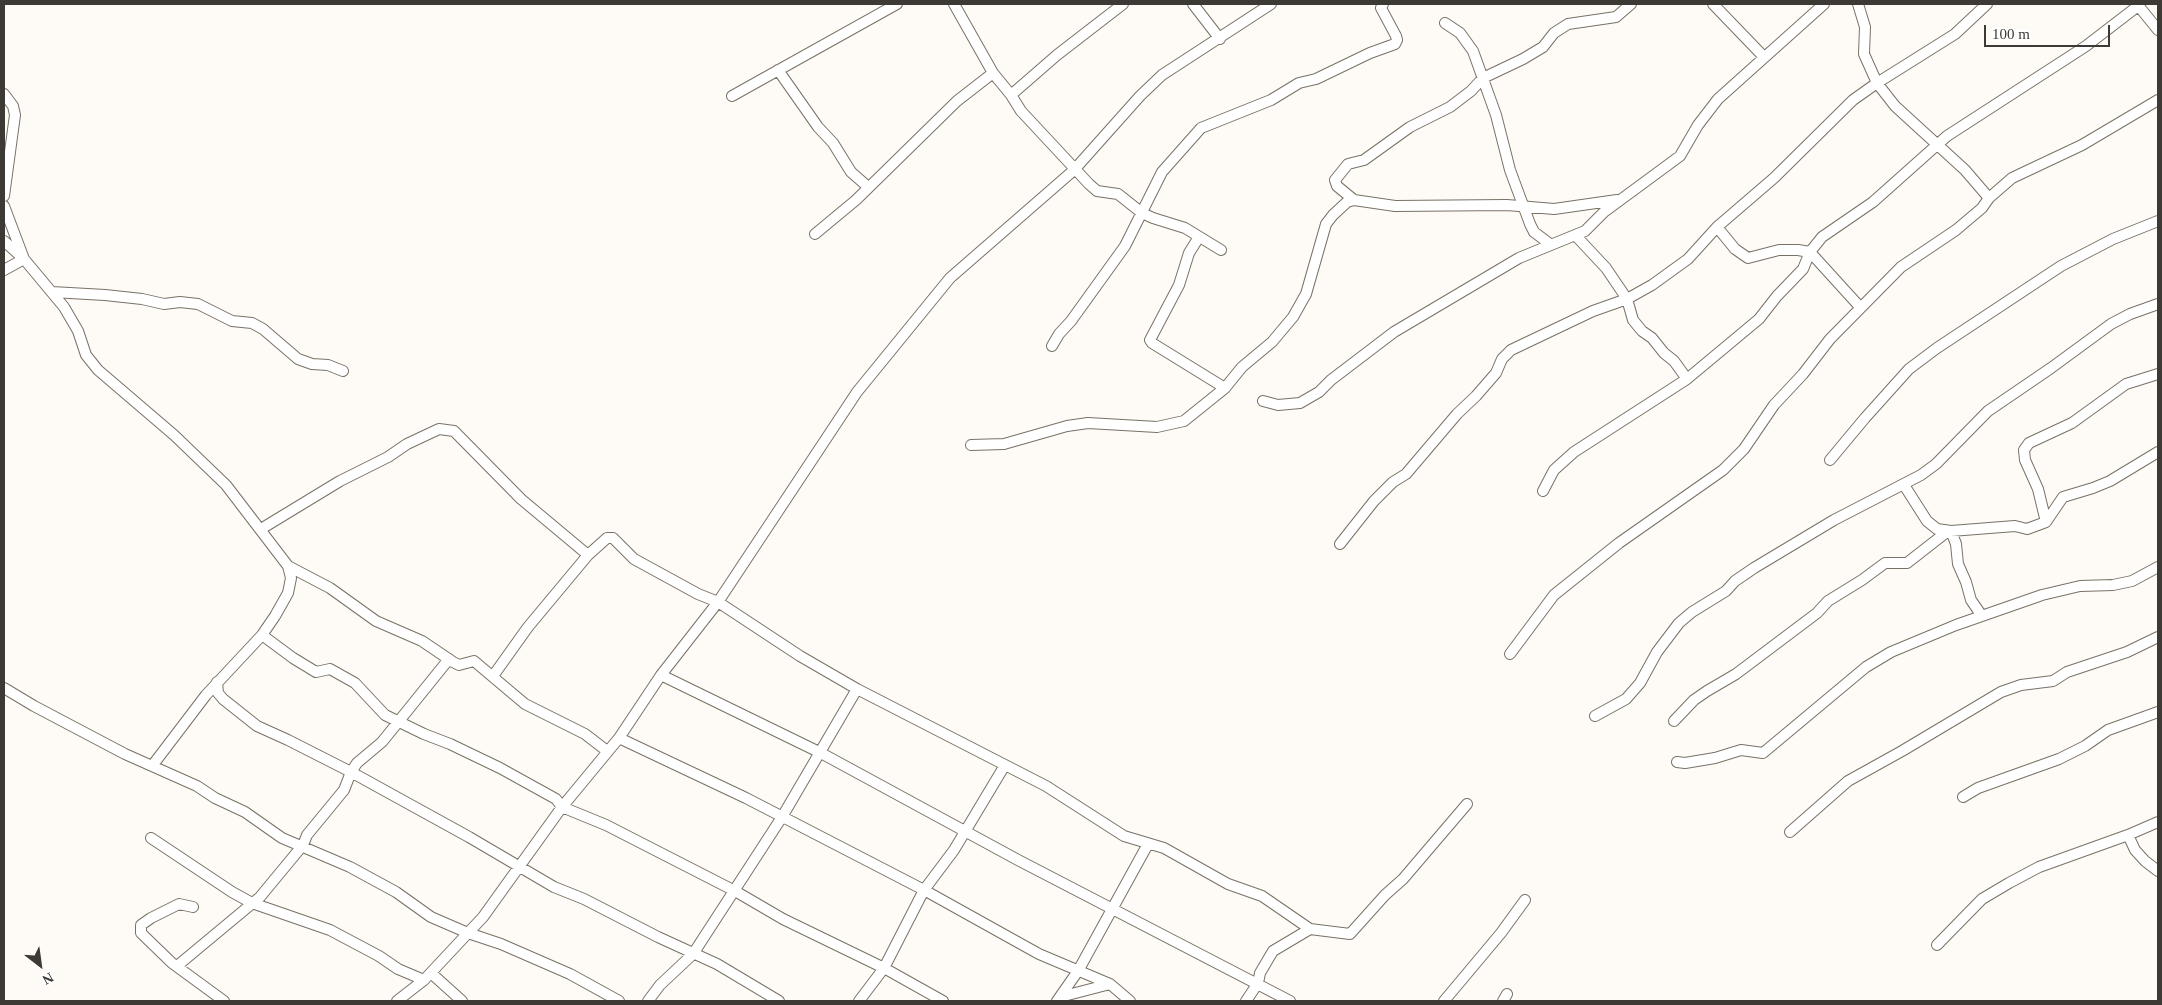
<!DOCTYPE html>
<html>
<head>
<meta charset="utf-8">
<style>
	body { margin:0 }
	#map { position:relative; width:2162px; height:1005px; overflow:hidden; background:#fefbf6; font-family:"Times New Roman",serif }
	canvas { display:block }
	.frame { position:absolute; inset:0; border:5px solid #3d3935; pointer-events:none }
	.north { position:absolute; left:15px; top:940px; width:50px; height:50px; -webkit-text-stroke:4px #fff; paint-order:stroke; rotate:150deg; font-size:14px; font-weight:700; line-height:20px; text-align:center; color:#3d3935 }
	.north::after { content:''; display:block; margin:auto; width:18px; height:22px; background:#3d3935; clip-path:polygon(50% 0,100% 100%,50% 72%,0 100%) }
	.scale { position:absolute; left:1984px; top:25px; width:126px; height:22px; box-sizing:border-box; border:2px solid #3d3935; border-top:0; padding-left:6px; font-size:15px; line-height:18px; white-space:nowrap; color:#3d3935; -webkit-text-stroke:4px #fff; paint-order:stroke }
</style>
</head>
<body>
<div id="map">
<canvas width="2162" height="1005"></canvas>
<div class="frame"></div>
<div class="north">N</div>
<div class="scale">100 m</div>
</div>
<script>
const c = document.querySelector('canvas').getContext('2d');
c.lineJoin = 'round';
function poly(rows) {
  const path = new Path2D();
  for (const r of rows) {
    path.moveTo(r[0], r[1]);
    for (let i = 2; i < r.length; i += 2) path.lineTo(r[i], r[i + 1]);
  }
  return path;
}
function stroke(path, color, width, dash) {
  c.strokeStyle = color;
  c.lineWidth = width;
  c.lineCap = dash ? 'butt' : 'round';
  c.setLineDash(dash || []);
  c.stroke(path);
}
const street = poly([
	[954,4,993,73,1011,95,1021,111,1089,184,1097,191,1118,194,1142,213,1153,218,1185,228,1221,250],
	[1193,4,1220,39],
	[1713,4,1764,57],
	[1858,4,1865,27,1864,54,1877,83,1895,106,1965,170,1989,198],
	[2137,4,2158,30],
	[1445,23,1460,33,1473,51,1496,115,1510,170,1530,224,1534,232,1550,244],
	[778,70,818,127,833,143,851,172,867,186],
	[4,94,13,106,15,115,4,196],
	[1011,95,1057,55,1123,4],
	[732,96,897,4],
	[1617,200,1554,209,1507,205,1395,206,1354,200,1337,186,1335,180,1348,164,1364,160,1410,127,1450,107,1471,91,1483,78,1523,59,1543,47,1554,33,1568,24,1616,17,1631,4],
	[4,206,24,259,64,307,78,331,86,355,98,370,174,435,226,485,288,566,291,578,288,593,275,616,262,635,206,695,152,766],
	[1717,227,1774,178,1853,100,1877,83,1955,34,1987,4],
	[815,234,856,200,957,101,993,73],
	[1576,236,1606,268,1627,299,1633,320,1642,331,1652,338,1664,353,1674,361,1687,379],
	[1199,237,1189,253,1179,285,1150,340,1152,343,1225,388],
	[4,241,24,259,4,270],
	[52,292,105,295,142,299,164,304,180,302,198,304,232,321,252,323,263,329,298,359,312,364,328,365,343,371],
	[1052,346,1059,334,1071,321,1125,246,1162,172,1201,128,1271,100,1299,83,1316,79,1370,53,1395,44,1397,40,1396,36,1381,8,1383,4],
	[1263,401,1278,405,1300,403,1319,392,1331,380,1394,332,1519,258,1585,231,1604,212,1680,156,1698,125,1718,99,1824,4],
	[971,445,1004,444,1067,426,1088,423,1157,427,1184,421,1225,388,1242,367,1272,342,1293,317,1306,294,1326,224,1333,215,1347,202,1354,200],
	[1830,460,1865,418,1909,369,1937,348,2061,266,2113,239,2158,221],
	[1904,485,1927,521,1937,529,1951,531,2015,526,2027,529,2046,522,2063,497,2093,488,2110,481,2158,452],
	[1543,491,1554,470,1574,452,1687,379,1759,319,1777,296,1803,269,1810,252,1822,237,1873,202,1947,136,2086,46,2138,6],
	[2046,522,2038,489,2025,460,2024,450,2029,443,2072,423,2126,384,2158,374],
	[261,529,340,481,388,457,407,444,439,429,454,431,521,499,588,555],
	[1951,531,1956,544,1958,564,1966,582,1971,600,1982,616],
	[1340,544,1374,501,1393,482,1406,474,1457,414,1476,396,1496,373,1502,359,1511,350,1593,311,1627,299,1652,285,1688,259,1717,227,1735,249,1748,258,1779,250,1798,250,1810,252,1860,307],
	[288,566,330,588,376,621,422,641,453,662,459,665,474,661,525,704,585,734,607,751],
	[262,635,293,658,316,672,330,669,355,683,385,715,424,734,450,744,500,768,556,799,562,807,606,825,735,891,783,919,884,968,943,1001],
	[1510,654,1554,595,1619,543,1723,470,1744,449,1774,405,1803,374,1830,339,1901,267,1956,230,1982,208,1989,198,2012,178,2082,145,2158,100],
	[661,675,821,753,1018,860,1290,1001],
	[493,676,528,627,588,555,607,538,613,538,634,559,698,594,718,602,800,656,857,689,1046,786,1124,836,1164,848,1228,884,1262,896,1310,929],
	[217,682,218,693,223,699,257,726,288,740,351,772,469,837,554,887,584,899,658,937,717,964,779,1001],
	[4,688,34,706,125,754,197,786,215,798,245,812,282,838,350,867,396,892,431,917,468,933,501,944,570,974,619,1001],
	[1595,716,1626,699,1640,683,1657,652,1679,623,1692,612,1726,591,1735,581,1754,568,1834,520,1921,475,1936,464,1988,411,2051,368,2111,324,2130,314,2158,304],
	[1674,721,1694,700,1707,691,1736,674,1817,613,1828,601,1862,580,1885,563,1907,563,1948,531],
	[619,738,746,798,924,890,1039,954,1110,984,1130,1001],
	[1677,762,1685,763,1715,758,1741,750,1763,753,1866,667,1891,652,1956,625,2042,595,2080,586,2113,585,2132,581,2158,567],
	[1963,797,1978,788,2059,759,2085,746,2108,730,2158,712],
	[1790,832,1848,781,1902,751,2001,692,2021,685,2053,681,2067,672,2127,652,2158,637],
	[2128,835,2135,850,2145,861,2158,871],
	[151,838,232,892,252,903,330,930,379,956,398,969,424,980],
	[193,907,179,904,151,918,141,925,141,933,172,963,224,1001],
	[1937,945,1982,899,2009,883,2039,867,2128,835,2158,822],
	[177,966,260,897,303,845,307,835,344,790,351,772,357,763,382,742,449,659],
	[431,973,462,1001],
	[1060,997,1110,984],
	[397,1001,424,980,483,917,562,807,619,738,661,675,718,602,857,392,950,278,1074,170,1140,96,1162,75,1271,4],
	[648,1001,660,985,693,954,782,817,857,689],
	[859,1001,884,968,924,890,954,850,1005,765],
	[1057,1001,1078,971,1148,844],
	[1246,1001,1258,983,1260,973,1273,951,1310,929,1350,934,1385,895,1403,879,1467,804],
	[1444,1001,1501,933,1525,900],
	[1503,1001,1507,994]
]);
stroke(street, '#797166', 12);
stroke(street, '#fff', 10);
</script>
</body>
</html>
